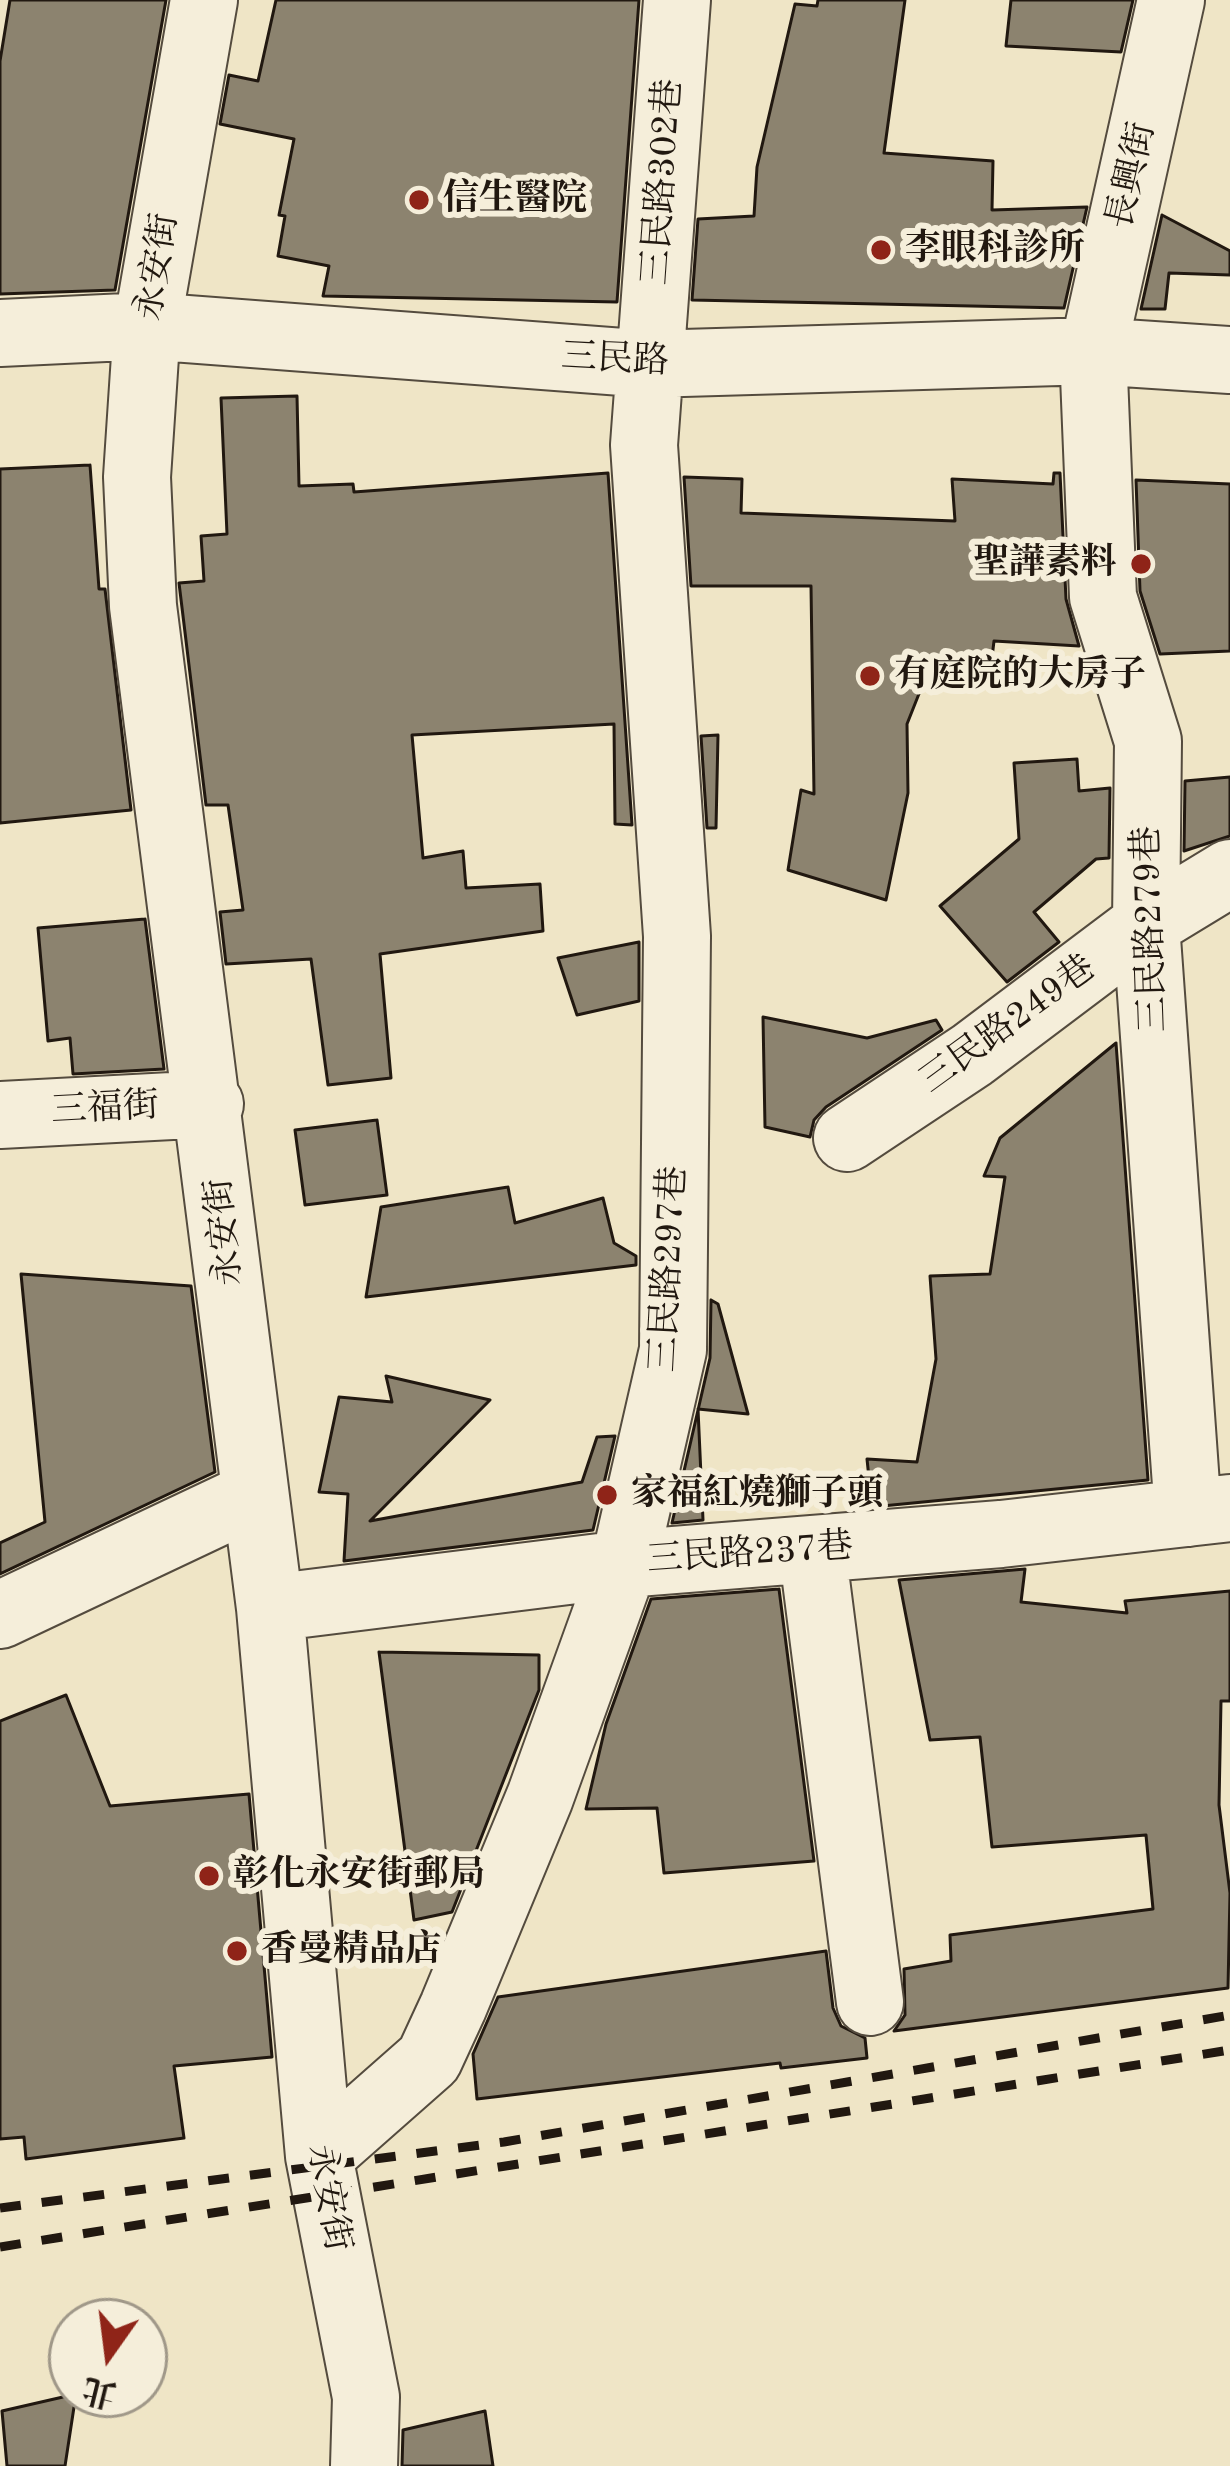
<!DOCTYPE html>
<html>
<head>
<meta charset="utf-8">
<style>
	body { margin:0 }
	#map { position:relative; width:1230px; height:2466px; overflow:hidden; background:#efe5c6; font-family:"Old Standard TT","Noto Serif TC",serif }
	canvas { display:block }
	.north { position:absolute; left:48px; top:2298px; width:120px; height:120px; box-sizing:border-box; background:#f5eeda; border:3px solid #a09889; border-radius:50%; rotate:194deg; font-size:33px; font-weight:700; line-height:48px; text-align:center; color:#211810 }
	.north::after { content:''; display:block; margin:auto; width:42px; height:54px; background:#8f2418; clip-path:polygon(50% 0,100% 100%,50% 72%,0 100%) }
</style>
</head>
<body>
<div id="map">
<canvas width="1230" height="2466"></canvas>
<div class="north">北</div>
</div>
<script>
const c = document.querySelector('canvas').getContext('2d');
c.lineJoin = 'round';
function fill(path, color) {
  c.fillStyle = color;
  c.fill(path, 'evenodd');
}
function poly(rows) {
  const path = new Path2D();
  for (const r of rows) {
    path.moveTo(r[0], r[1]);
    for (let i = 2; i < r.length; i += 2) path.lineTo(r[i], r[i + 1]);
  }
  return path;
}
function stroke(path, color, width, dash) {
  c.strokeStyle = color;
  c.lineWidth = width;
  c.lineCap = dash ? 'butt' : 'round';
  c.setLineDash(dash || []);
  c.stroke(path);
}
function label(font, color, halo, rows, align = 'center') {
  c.font = font + ' "Old Standard TT","Noto Serif TC",serif';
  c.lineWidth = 12;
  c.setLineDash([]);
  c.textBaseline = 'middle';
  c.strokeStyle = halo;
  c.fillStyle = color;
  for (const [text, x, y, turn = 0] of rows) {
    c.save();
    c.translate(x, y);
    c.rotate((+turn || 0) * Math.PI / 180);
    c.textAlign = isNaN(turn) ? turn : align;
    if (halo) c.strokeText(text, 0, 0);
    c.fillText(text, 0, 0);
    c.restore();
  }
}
const building = poly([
	[10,0,166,0,115,290,0,294,0,61,10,0],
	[276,0,639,0,617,302,323,296,329,266,278,256,285,216,279,215,294,139,220,124,229,75,258,81,276,0],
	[818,0,905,0,884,153,993,161,992,210,1087,207,1064,308,692,300,698,219,754,216,757,167,795,4,817,6,818,0],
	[1011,0,1133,0,1121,52,1006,46,1011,0],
	[1162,215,1230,251,1230,275,1169,273,1165,309,1141,309,1162,215],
	[297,396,299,486,353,484,354,492,608,473,632,825,615,824,614,724,412,735,423,858,463,851,466,888,540,884,543,931,380,954,391,1078,328,1085,311,959,226,964,220,912,243,910,228,805,206,805,179,583,204,581,201,536,227,534,221,398,297,396],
	[90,465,99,589,105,589,131,810,0,823,0,469,90,465],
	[1054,473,1060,473,1066,599,1079,646,994,641,990,674,928,671,907,724,908,793,886,900,788,870,801,790,814,794,811,586,691,586,684,477,742,479,741,513,955,521,952,479,1053,484,1054,473],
	[1136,480,1230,484,1230,651,1160,654,1140,591,1136,480],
	[718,735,716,828,707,828,701,736,718,735],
	[1077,759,1079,791,1110,788,1109,858,1096,859,1034,912,1059,942,1007,982,940,906,1019,839,1014,763,1077,759],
	[1230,777,1230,836,1184,851,1185,781,1230,777],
	[145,919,164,1069,73,1074,70,1038,48,1041,38,928,145,919],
	[639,942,639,1001,577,1015,558,958,639,942],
	[763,1017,867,1038,936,1020,942,1030,826,1107,814,1120,810,1137,765,1127,763,1017],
	[1116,1043,1148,1480,872,1507,867,1459,917,1462,936,1359,930,1276,990,1274,1005,1177,984,1176,1000,1138,1116,1043],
	[377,1120,387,1195,305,1205,295,1130,377,1120],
	[508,1187,515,1223,603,1198,614,1243,636,1256,636,1265,366,1297,381,1207,508,1187],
	[21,1274,191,1286,215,1472,0,1574,0,1543,45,1522,21,1274],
	[711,1300,718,1304,748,1414,698,1409,703,1520,672,1523,710,1358,711,1300],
	[386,1376,490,1400,370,1521,582,1482,597,1437,615,1436,593,1530,344,1561,348,1494,319,1492,339,1397,392,1402,386,1376],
	[1025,1569,1021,1602,1127,1613,1125,1601,1230,1591,1230,1701,1221,1701,1219,1805,1230,1893,1228,1988,894,2031,905,2015,904,1969,951,1961,950,1935,1153,1909,1146,1835,992,1847,980,1737,930,1740,899,1580,1025,1569],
	[779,1589,814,1861,664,1873,657,1808,586,1809,606,1724,651,1599,779,1589],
	[379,1652,539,1655,539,1690,452,1912,414,1920,379,1652],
	[66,1695,110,1806,249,1794,272,2057,174,2066,184,2138,26,2159,24,2137,0,2139,0,1721,66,1695],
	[826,1951,833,2008,841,2026,865,2038,867,2058,781,2068,780,2063,477,2099,473,2054,498,1997,826,1951],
	[76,2394,65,2466,7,2466,2,2411,76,2394],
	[485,2411,493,2466,402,2466,403,2430,485,2411]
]);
fill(building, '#8c836f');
stroke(building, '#211810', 3);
const minor = poly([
	[204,0,147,326,137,477,143,606,270,1608,319,2156,366,2397,364,2466],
	[1171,0,1093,351,1103,597,1148,741,1146,924,1188,1513],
	[0,333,147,326,649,364,1093,351,1230,360],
	[0,1115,210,1104],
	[847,1138,972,1055,1146,924,1230,873],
	[812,1549,870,2002],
	[270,1608,624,1564,1001,1534,1230,1508],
	[0,1615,254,1495],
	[319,2156,429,2059,453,2007,540,1797,624,1564,673,1350,677,936,644,445,677,0]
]);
stroke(minor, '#544b3e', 70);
stroke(minor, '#f5eeda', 66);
stroke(poly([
	[0,2208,504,2142,1230,2015],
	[0,2247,1230,2050]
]), '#211810', 9, [21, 21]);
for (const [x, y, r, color] of [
	[419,200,12,"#8f2418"],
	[881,250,12,"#8f2418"],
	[1141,564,12,"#8f2418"],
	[870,676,12,"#8f2418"],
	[607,1495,12,"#8f2418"],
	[209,1876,12,"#8f2418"],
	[237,1951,12,"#8f2418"]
]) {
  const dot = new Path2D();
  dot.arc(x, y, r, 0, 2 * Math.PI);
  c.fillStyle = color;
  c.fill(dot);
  stroke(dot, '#f5eeda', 4.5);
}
label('36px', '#211810', '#f5eeda', [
	["長興街",1132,176,-77],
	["三民路302巷",663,182,-86],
	["永安街",158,267,-81],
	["三民路",615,360,3],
	["三民路279巷",1151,929,-92],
	["三民路249巷",1008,1025,-36],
	["三福街",105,1109,-3],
	["永安街",225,1232,-96],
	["三民路297巷",669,1269,-87],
	["三民路237巷",750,1554,-4],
	["永安街",328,2198,80]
]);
label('bold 36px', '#211810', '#f5eeda', [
	["信生醫院",443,200],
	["李眼科診所",905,250],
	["聖譁素料",1117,564,"right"],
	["有庭院的大房子",894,676],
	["家福紅燒獅子頭",631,1495],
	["彰化永安街郵局",233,1876],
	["香曼精品店",261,1951]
], 'left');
</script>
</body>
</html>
